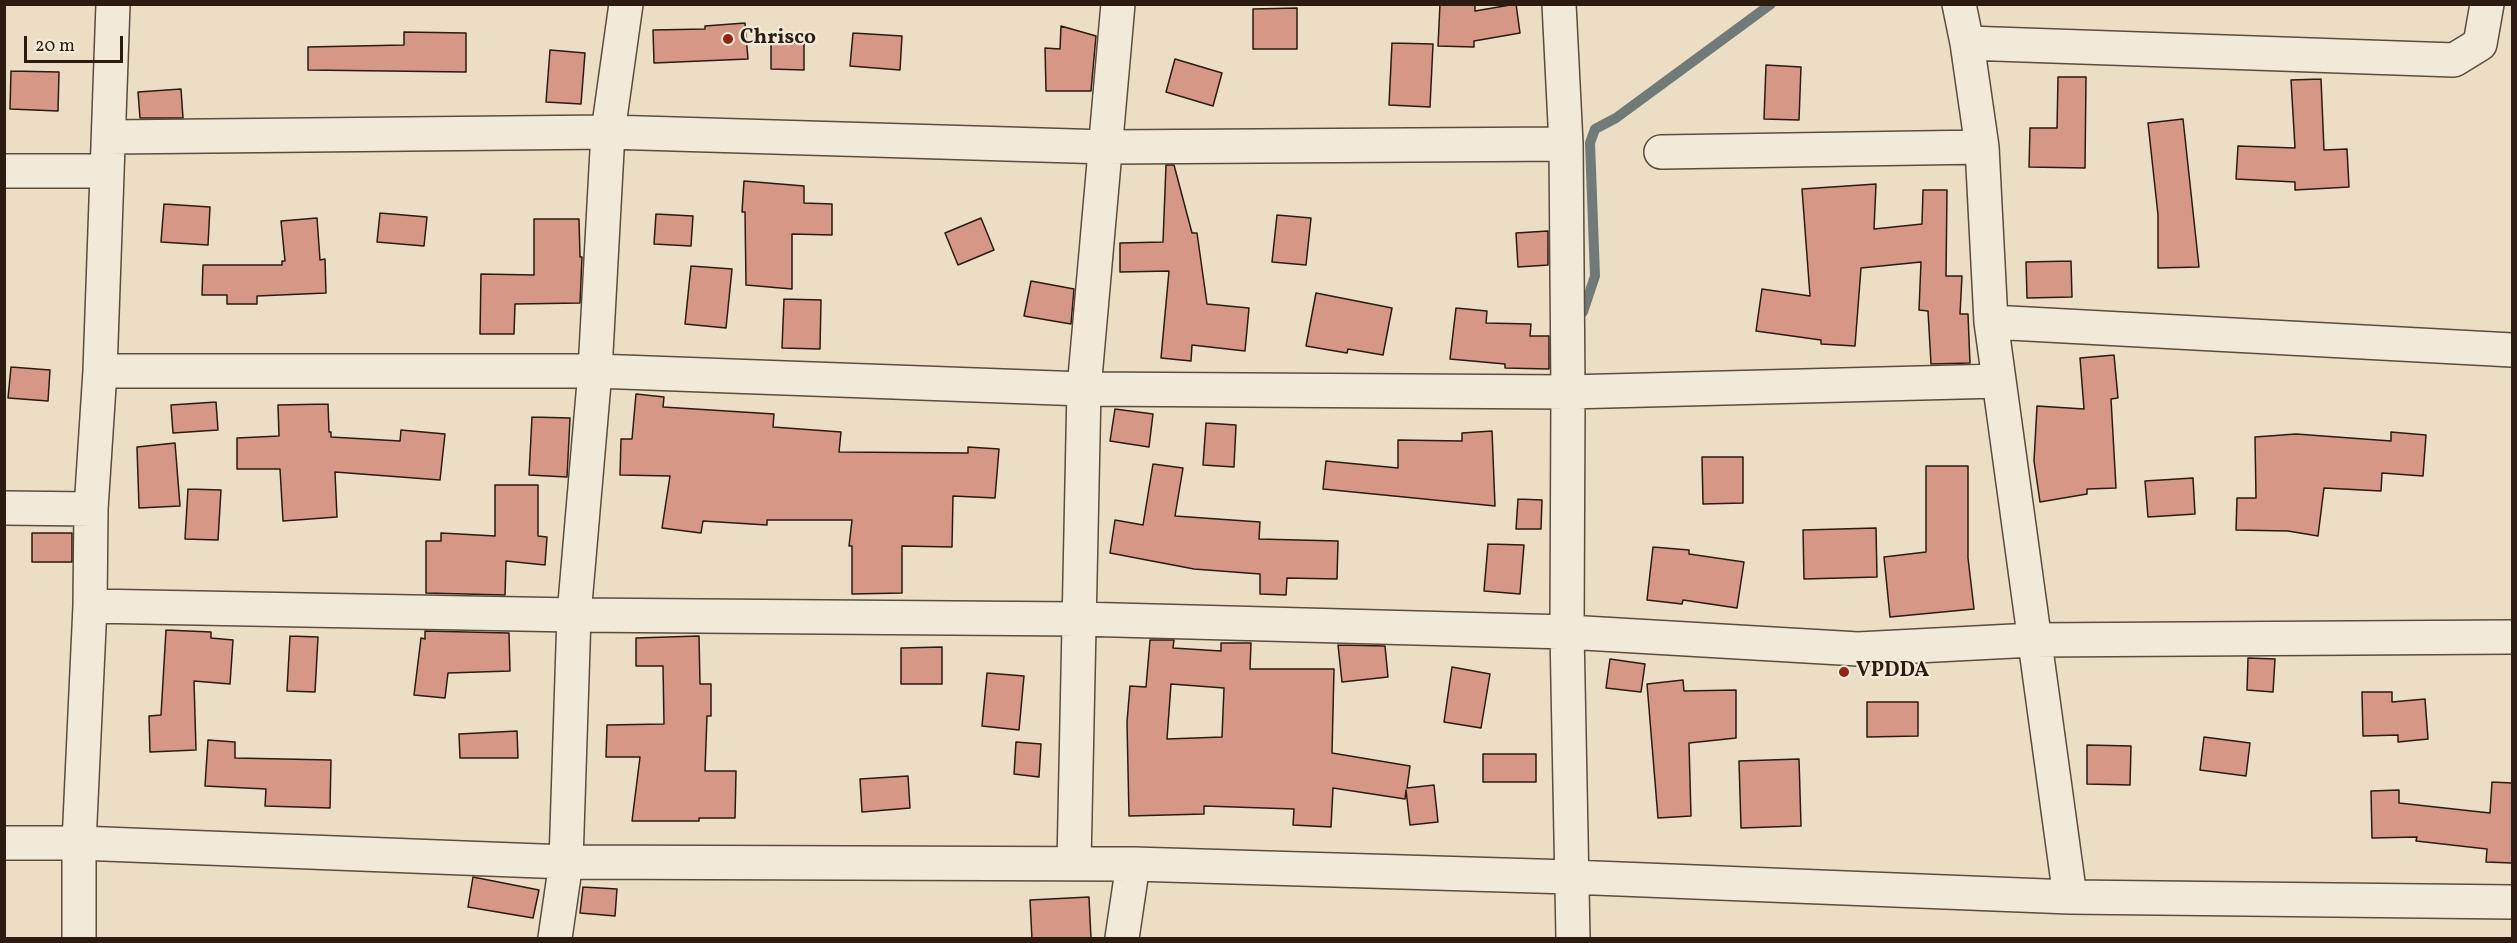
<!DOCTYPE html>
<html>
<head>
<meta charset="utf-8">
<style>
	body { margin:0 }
	#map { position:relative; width:2517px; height:943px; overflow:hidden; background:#ebdec5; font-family:Vollkorn,serif }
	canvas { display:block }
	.frame { position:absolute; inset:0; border:6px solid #2b1b10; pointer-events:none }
	.scale { position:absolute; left:24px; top:36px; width:99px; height:27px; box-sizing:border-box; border:3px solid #2b1b10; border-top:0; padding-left:8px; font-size:18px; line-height:21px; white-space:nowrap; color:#2b1b10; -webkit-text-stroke:4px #f2ead9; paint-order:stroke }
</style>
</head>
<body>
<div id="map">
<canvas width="2517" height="943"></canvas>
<div class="frame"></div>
<div class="scale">20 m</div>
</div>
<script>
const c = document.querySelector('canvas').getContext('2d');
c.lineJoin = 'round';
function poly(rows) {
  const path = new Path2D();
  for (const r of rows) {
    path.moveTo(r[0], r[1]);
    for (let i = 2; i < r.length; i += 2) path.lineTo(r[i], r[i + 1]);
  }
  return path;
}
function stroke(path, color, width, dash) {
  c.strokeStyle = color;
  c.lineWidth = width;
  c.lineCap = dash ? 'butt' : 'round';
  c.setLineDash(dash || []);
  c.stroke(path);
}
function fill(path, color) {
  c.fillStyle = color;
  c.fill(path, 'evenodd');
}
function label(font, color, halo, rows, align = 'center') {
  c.font = font + ' Vollkorn,serif';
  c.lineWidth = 4.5;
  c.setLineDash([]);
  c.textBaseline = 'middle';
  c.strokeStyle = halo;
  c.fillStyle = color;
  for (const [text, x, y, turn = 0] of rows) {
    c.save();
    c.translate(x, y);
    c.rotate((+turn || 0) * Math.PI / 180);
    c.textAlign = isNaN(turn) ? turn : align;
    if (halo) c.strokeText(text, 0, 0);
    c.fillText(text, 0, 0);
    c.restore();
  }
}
stroke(poly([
	[1583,312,1595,276,1590,143,1595,129,1616,118,1771,4]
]), '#6f7a79', 10);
const building = poly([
	[1440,4,1475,4,1475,11,1516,4,1520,33,1474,41,1474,47,1438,46,1440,4],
	[1297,8,1297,49,1253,49,1253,9,1297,8],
	[745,23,748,59,654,63,653,30,705,29,705,26,745,23],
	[1061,26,1096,36,1091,91,1046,91,1045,48,1060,49,1061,26],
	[404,32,466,33,466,72,308,70,308,47,404,45,404,32],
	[853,33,902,36,900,70,850,66,853,33],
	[771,43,804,43,804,70,771,69,771,43],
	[1392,43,1433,44,1430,107,1389,105,1392,43],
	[550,50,585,53,581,104,546,102,550,50],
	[1175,59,1222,73,1213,106,1166,92,1175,59],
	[1766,65,1801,67,1799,120,1764,119,1766,65],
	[11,71,59,72,58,111,10,109,11,71],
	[2058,77,2086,77,2085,168,2029,167,2030,128,2057,128,2058,77],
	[2321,79,2324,150,2347,149,2349,187,2295,190,2295,182,2236,179,2238,146,2295,148,2291,80,2321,79],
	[181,89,183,118,140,118,138,92,181,89],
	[2183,119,2199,267,2158,268,2158,215,2148,123,2183,119],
	[1166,165,1174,165,1192,233,1197,233,1207,304,1249,308,1245,351,1192,345,1191,361,1161,358,1169,271,1120,272,1120,243,1163,242,1166,165],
	[744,181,804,186,804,203,832,204,832,235,792,234,792,289,746,285,745,212,742,212,744,181],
	[1876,184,1874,229,1922,224,1923,190,1947,190,1946,276,1962,276,1960,314,1968,314,1970,363,1931,364,1928,311,1919,310,1921,262,1861,268,1855,346,1821,344,1821,340,1756,331,1762,289,1810,296,1802,189,1876,184],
	[164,204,210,207,208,245,161,242,164,204],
	[380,213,427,217,424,246,377,242,380,213],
	[656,214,693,216,691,246,654,244,656,214],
	[1277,215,1311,218,1306,265,1272,262,1277,215],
	[317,218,320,260,325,259,326,293,257,296,257,304,227,304,227,295,202,295,203,265,282,265,282,261,285,261,281,221,317,218],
	[981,218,994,250,958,265,945,233,981,218],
	[534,219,579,219,580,257,582,257,580,303,515,304,514,334,480,334,481,274,534,275,534,219],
	[1548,231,1548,265,1518,267,1516,233,1548,231],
	[2071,261,2072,297,2027,298,2026,262,2071,261],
	[691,266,732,269,726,328,685,324,691,266],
	[1031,281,1074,289,1071,324,1024,316,1031,281],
	[1316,293,1392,308,1383,355,1348,349,1347,353,1306,346,1316,293],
	[784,299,821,300,820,349,782,348,784,299],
	[1456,308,1487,311,1486,323,1531,324,1530,336,1549,336,1549,369,1505,368,1505,364,1450,359,1456,308],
	[2114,355,2118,398,2111,399,2116,488,2087,489,2087,494,2040,502,2034,461,2037,406,2084,409,2080,358,2114,355],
	[11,367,50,370,48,401,8,398,11,367],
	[636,394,664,397,663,407,774,414,773,427,841,432,839,452,968,453,968,447,999,449,995,498,953,496,952,547,902,546,902,593,852,594,852,546,849,546,852,520,767,520,767,525,703,521,701,533,662,528,670,476,620,475,621,439,632,439,636,394],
	[216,402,218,430,173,433,171,405,216,402],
	[328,404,329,432,331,432,331,437,400,441,401,430,445,434,440,480,335,472,337,517,283,521,280,469,237,469,237,438,279,436,278,405,328,404],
	[1115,409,1153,414,1149,447,1110,441,1115,409],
	[532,417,570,418,567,477,529,475,532,417],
	[1206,423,1236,425,1234,467,1203,465,1206,423],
	[1492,431,1495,506,1323,489,1326,461,1398,468,1398,440,1462,441,1462,433,1492,431],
	[2391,432,2426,435,2423,476,2382,473,2381,491,2324,488,2318,536,2288,531,2236,530,2237,498,2256,498,2255,437,2296,434,2391,441,2391,432],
	[175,443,180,506,139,508,137,447,175,443],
	[1702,457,1743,457,1743,503,1703,504,1702,457],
	[1153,464,1183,468,1175,516,1260,522,1259,539,1338,541,1337,579,1287,578,1286,595,1260,594,1260,574,1194,569,1110,553,1115,520,1143,525,1153,464],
	[1926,466,1968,466,1968,558,1974,609,1890,617,1884,557,1926,552,1926,466],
	[2193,478,2195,514,2148,517,2145,481,2193,478],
	[495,485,538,485,538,536,547,537,545,565,506,561,505,595,426,593,426,541,441,541,441,533,495,536,495,485],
	[188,489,221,490,218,540,185,539,188,489],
	[1518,499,1542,500,1541,529,1516,529,1518,499],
	[1876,528,1877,577,1804,579,1803,530,1876,528],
	[32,533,72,533,72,562,32,562,32,533],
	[1488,544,1524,545,1520,594,1484,591,1488,544],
	[1653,547,1689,550,1689,554,1744,562,1737,608,1683,600,1682,604,1647,600,1653,547],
	[166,630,211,632,211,638,233,640,230,684,194,681,196,750,150,752,149,716,161,715,166,630],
	[425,631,509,633,510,671,448,673,445,698,414,695,421,638,425,639,425,631],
	[290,636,318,637,315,692,287,691,290,636],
	[699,636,700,684,711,684,711,716,707,716,705,771,736,771,735,818,699,818,699,821,632,821,640,757,606,757,607,725,664,724,663,666,636,666,636,638,699,636],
	[1150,640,1174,640,1173,648,1221,651,1221,643,1251,643,1250,669,1334,669,1332,753,1410,766,1407,788,1434,785,1438,822,1410,825,1406,790,1405,799,1333,788,1331,827,1293,825,1294,809,1204,806,1204,814,1129,816,1127,722,1130,686,1146,687,1150,640],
	[1171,684,1224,688,1222,737,1167,739,1171,684],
	[1338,645,1385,646,1388,677,1342,682,1338,645],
	[942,647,942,684,901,684,901,648,942,647],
	[2248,658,2275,659,2273,692,2247,690,2248,658],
	[1610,659,1645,664,1641,692,1606,688,1610,659],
	[1452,667,1490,674,1481,728,1444,722,1452,667],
	[987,673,1024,676,1019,730,982,726,987,673],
	[1683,680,1684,691,1736,690,1736,738,1689,743,1691,816,1658,818,1647,684,1683,680],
	[2362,692,2392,692,2392,702,2425,699,2428,739,2398,742,2398,735,2363,736,2362,692],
	[1867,702,1918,702,1918,736,1867,737,1867,702],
	[517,731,518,758,460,758,459,734,517,731],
	[2204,737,2250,743,2246,776,2200,770,2204,737],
	[208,740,235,742,235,758,331,760,330,808,265,806,266,789,205,786,208,740],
	[1016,742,1041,744,1039,777,1014,774,1016,742],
	[2087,745,2131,746,2130,785,2087,784,2087,745],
	[1483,754,1536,754,1536,782,1483,782,1483,754],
	[1799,759,1801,826,1741,828,1739,761,1799,759],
	[908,776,910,808,862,812,860,779,908,776],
	[2492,782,2512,783,2512,863,2486,862,2487,849,2416,841,2417,837,2372,838,2371,791,2399,790,2399,803,2490,813,2492,782],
	[473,877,539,890,533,918,468,907,473,877],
	[583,887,617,889,615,916,580,913,583,887],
	[1089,897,1091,938,1032,939,1030,900,1089,897]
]);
fill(building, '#d79786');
stroke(building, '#2b1b10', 1.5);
const minor = poly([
	[1559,4,1566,144,1568,392,1567,632,1573,938],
	[1959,4,1967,43,1982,147,1991,322,2070,897],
	[1967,43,2454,60,2480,44,2487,4],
	[109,137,608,132,1107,147,1566,144],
	[1661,152,1982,147],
	[4,171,107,171],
	[1991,322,2512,350],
	[100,371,595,371,1084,389,1568,392,1999,381],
	[4,508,91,509],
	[90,606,574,615,1078,619,1567,632,1858,649,2033,640,2512,637],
	[4,843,79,843,566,862,1133,864,1570,877,2070,897,2512,902],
	[1074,863,1084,389,1118,4],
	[79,938,79,843,90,606,91,509,100,371,113,4],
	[555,938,566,862,574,615,595,371,608,132,626,4],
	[1122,938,1133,864]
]);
stroke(minor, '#5b4c3d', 36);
stroke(minor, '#f2ead9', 33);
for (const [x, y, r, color] of [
	[728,39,6,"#8f2418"],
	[1844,672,6,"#8f2418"]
]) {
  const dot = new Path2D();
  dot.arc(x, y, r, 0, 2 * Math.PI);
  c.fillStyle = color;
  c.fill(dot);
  stroke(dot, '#f2ead9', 2);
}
label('bold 21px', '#2b1b10', '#f2ead9', [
	["Chrisco",740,39],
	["VPDDA",1856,672]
], 'left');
</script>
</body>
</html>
